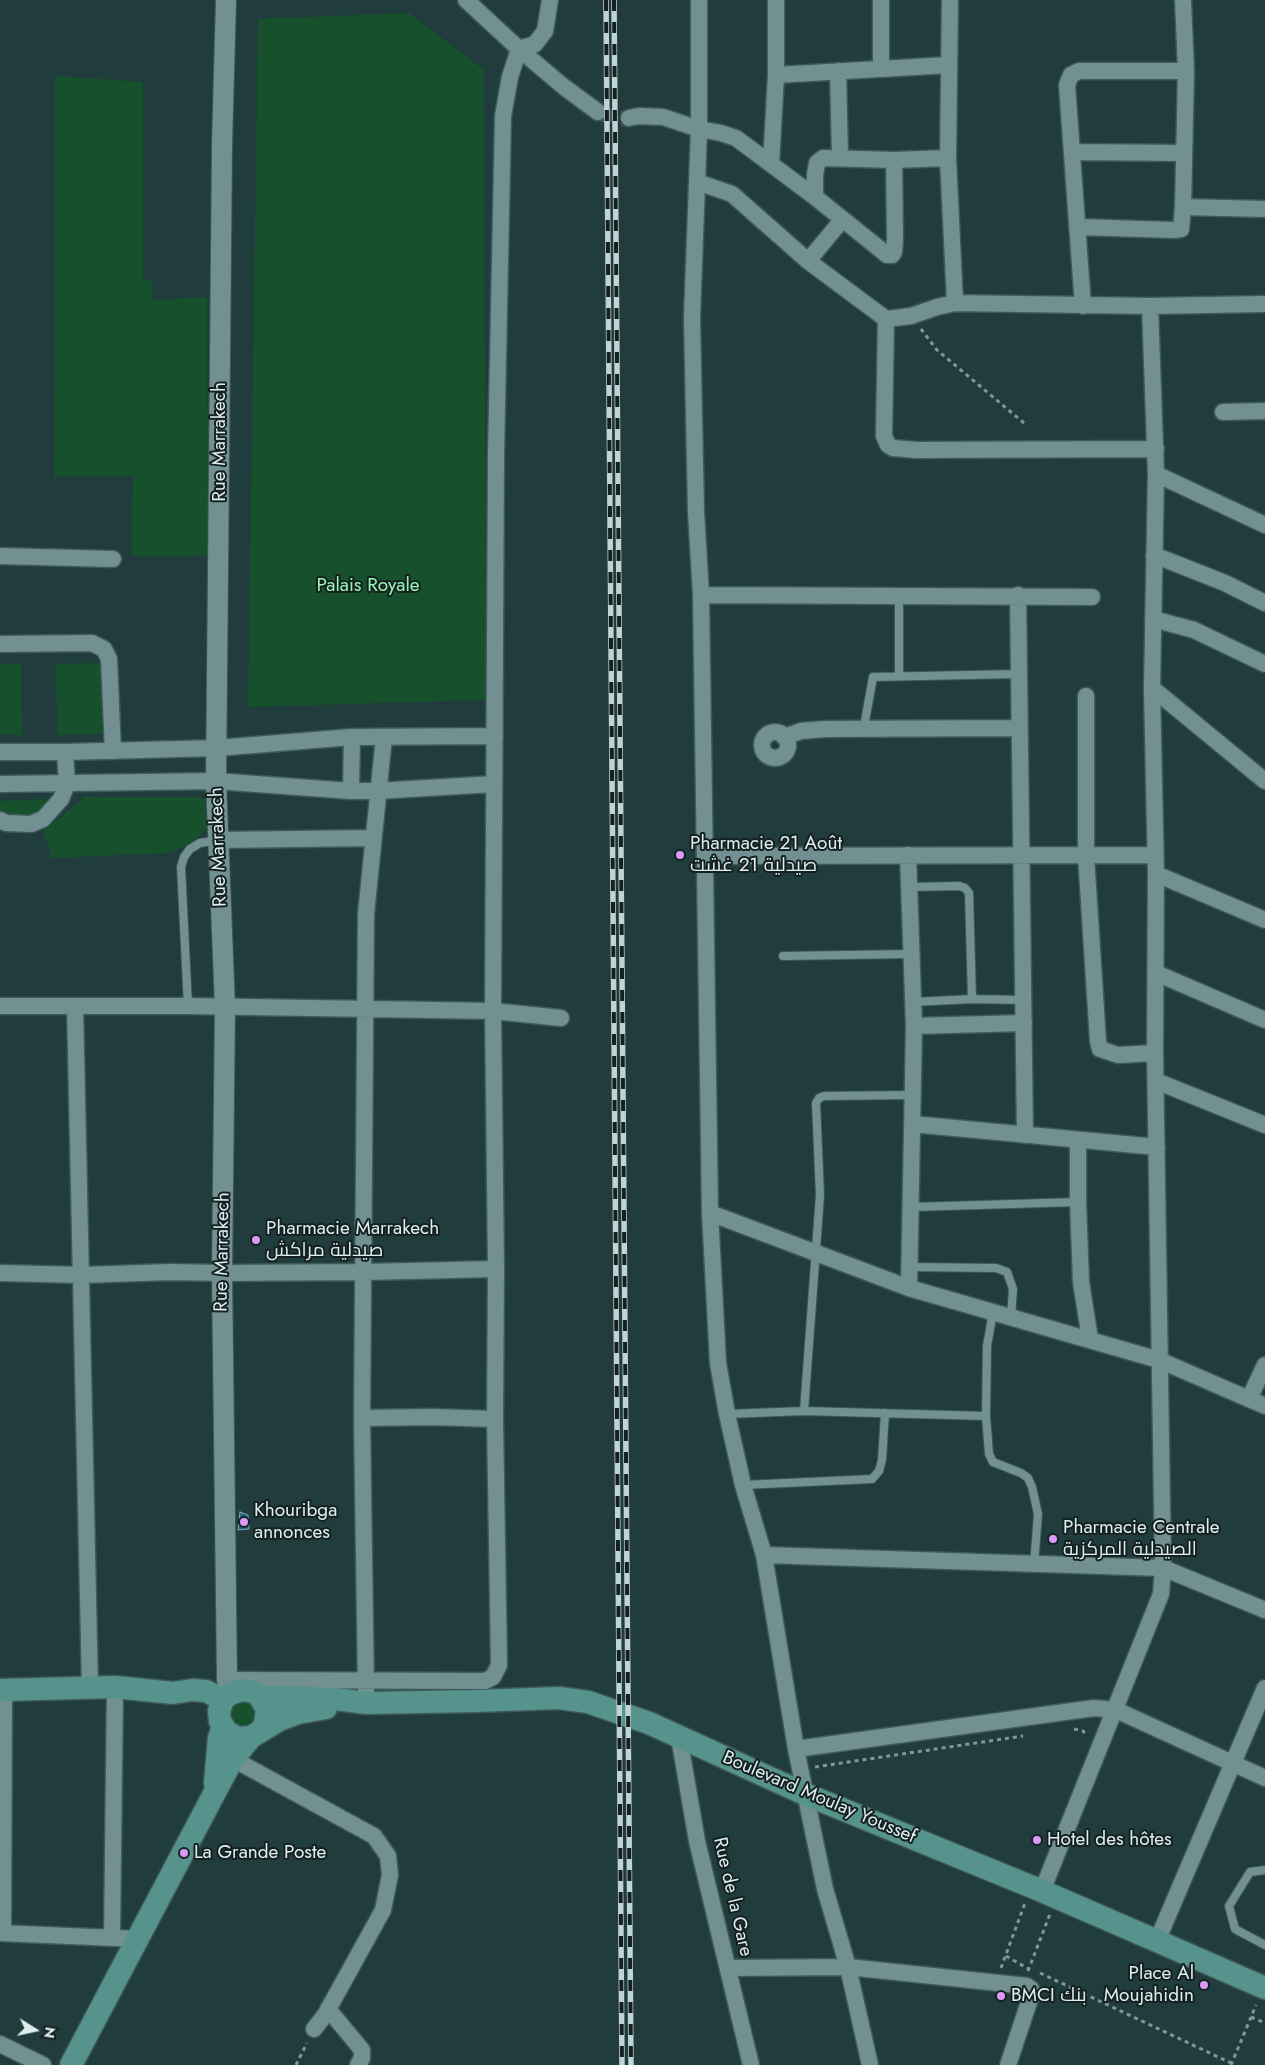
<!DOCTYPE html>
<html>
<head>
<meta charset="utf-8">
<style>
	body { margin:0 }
	#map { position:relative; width:1265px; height:2065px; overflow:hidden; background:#213c3d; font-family:Jost,sans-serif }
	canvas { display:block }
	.north { position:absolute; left:10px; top:2005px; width:50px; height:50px; -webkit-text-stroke:4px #152121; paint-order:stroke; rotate:100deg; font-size:14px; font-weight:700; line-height:20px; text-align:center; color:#deeeee }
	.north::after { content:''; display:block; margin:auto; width:18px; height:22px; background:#deeeee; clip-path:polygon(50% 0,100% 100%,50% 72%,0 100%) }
</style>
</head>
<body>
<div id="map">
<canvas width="1265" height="2065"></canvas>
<div class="north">N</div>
</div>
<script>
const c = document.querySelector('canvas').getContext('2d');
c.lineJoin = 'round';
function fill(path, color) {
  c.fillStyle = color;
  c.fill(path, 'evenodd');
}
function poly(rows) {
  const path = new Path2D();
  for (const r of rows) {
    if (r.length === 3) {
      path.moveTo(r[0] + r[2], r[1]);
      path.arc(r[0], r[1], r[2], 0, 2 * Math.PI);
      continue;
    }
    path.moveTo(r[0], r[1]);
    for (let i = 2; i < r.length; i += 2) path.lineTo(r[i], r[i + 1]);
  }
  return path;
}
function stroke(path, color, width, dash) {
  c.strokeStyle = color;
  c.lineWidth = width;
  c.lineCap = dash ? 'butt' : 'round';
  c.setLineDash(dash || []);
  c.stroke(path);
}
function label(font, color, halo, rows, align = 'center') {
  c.font = font + ' Jost,Cairo,sans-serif';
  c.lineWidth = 4;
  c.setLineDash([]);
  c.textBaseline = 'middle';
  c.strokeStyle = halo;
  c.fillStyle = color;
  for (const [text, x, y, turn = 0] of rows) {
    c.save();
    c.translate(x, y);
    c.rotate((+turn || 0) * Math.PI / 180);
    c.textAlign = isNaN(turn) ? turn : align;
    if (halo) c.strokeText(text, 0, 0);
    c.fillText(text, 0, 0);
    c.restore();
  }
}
fill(poly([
	[409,13,484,70,486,700,248,707,258,19],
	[55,76,143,82,143,280,152,281,153,300,207,297,208,556,131,556,133,476,54,477],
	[103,663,104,734,57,735,56,664],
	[0,664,21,664,22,735,0,735],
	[85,797,201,797,211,802,213,812,208,828,192,843,168,853,52,858,43,831],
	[48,799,43,810,36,816,6,816,0,811,0,801],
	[243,1714,13]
]), '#16502c');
const building = poly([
	[240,1512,248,1515,249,1529,238,1530,240,1512]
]);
fill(building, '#1b687f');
stroke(building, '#8aa5af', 1);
stroke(poly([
	[598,112,617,119,629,118]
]), '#3d5758', 16, [16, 8]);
const service = poly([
	[899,595,899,676],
	[864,727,873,677,1018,674],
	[909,887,959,886,965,888,969,893,972,999],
	[783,956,910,954],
	[913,1002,972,999,1023,1000],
	[188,1006,181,867,184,857,190,849,200,843,218,840],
	[912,1207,1078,1202],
	[910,1267,996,1268,1007,1272,1013,1289,1011,1317],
	[993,1312,987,1346,986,1416,989,1454,993,1462,1021,1473,1028,1478,1032,1487,1038,1514,1034,1565],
	[804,1411,820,1195,816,1103,819,1098,824,1096,912,1095],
	[727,1414,804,1411,986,1416],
	[743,1485,872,1479,879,1471,882,1460,885,1413],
	[1265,1870,1250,1872,1229,1906,1235,1929,1265,1945]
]);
const minor = poly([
	[699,0,699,129,692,318,696,512,701,595,710,1213,718,1363,727,1414,743,1485,764,1555,796,1749,825,1889,848,1967,870,2065],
	[881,0,881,69],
	[950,0,948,158,955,303],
	[519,49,564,87,598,112],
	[519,49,535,44,545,31,550,0],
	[838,71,840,158],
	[776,75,949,65],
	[629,118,639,116,663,117,699,129,721,133,736,138,815,197,881,250,887,255,892,255,894,252,895,239,894,160],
	[1072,152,1184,153],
	[771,164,776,75,776,0],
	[697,182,732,194,808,261,886,319,911,316,937,307,955,303,1150,306,1265,304],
	[815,197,815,175,817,163,823,158,894,160,948,158],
	[1183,207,1265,209],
	[1077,227,1174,230,1181,229,1183,207,1186,71,1183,0],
	[808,261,842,220],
	[1083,306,1067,85,1071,75,1079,71,1186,71],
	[1150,306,1156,474,1152,688,1156,874,1155,1053,1163,1568,1265,1610],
	[886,319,884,436,888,445,893,448,916,450,1156,449],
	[1223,412,1265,411],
	[1156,474,1265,525],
	[1154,555,1225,583,1265,603],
	[0,556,113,559],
	[701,595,1092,597],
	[1018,595,1025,1135],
	[1153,619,1194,630,1265,664],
	[0,644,92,643,104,649,109,659,113,751],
	[1152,688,1265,781],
	[1086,696,1086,856,1098,1041,1100,1049,1118,1055,1155,1053],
	[775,745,13],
	[784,737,801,731,825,729,1018,728],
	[0,752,65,752,217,748,352,737,495,736],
	[0,784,216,781,351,791,377,791,494,784],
	[351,791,352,737],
	[0,820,6,823,31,824,43,819,61,799,67,784,65,752],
	[218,840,373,838],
	[908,855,914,1026,909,1288],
	[705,856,1155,855],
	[1156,874,1265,920],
	[1156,973,1265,1020],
	[0,1006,188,1006,493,1011,561,1018],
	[75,1006,90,1688],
	[914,1026,1024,1023],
	[1156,1081,1265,1125],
	[912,1124,1157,1147],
	[1078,1140,1078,1202,1081,1282,1090,1339],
	[710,1213,909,1288,1159,1360,1265,1406],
	[0,1273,82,1275,170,1272,222,1273,364,1272,496,1269],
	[1249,1399,1265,1365],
	[362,1418,433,1417,495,1419],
	[764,1555,1163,1568,1161,1594,1042,1891],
	[229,1680,485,1681,493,1677,499,1665,495,1419,496,1269,493,1011,496,455,503,116,510,77,519,49,466,0],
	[366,1691,362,1418,366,914,384,737],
	[679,1737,697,1841,751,2065],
	[796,1749,1094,1708,1116,1710,1265,1778],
	[233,1759,374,1836,388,1856,390,1875,383,1910,325,2015,314,2029],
	[0,1933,138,1939],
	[3,1933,4,1690],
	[112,1938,115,1687],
	[1157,1941,1265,1688],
	[728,1968,848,1967,1027,1986,1031,1989,1030,1999,1008,2065],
	[328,2009,362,2050,362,2058,358,2065],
	[0,2044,43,2065]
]);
const tertiary = poly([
	[226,0,222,145,216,781,225,1007,222,1273,227,1680,230,1694]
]);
const secondary = poly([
	[0,1690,115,1687,173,1693,192,1690,206,1691,223,1700],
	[259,1696,335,1699,367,1703,477,1701,559,1698,588,1702,649,1723,805,1794,1042,1891,1265,1988],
	[261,1730,265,1724,267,1709,259,1696,254,1692,242,1690,230,1694,223,1700,219,1711,220,1721,227,1732,238,1738,251,1737,279,1720,298,1713,326,1708],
	[215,1783,219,1738,223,1727],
	[71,2065,224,1775,233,1759,251,1737]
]);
stroke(service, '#3f5859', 10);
stroke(minor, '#3f5859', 19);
stroke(tertiary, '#3f5859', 22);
stroke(secondary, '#3f5859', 25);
stroke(poly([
	[921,329,937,350,1024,423],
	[1074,1729,1083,1731,1087,1736],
	[815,1767,1023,1736],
	[1006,1956,1029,1969],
	[1001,1968,1025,1903],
	[1028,1971,1050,1914],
	[1040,1973,1231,2063],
	[1251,2017,1265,2023],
	[296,2065,307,2043],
	[1231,2065,1256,2005]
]), '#829798', 3, [4, 4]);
stroke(service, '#729091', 8);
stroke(minor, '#729091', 16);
stroke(tertiary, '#729091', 20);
stroke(secondary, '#56938c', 22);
const rail = poly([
	[606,0,622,2065],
	[614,0,631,2065]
]);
stroke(rail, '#c1d3d3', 5.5);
stroke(rail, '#152121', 4, [11]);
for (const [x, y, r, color] of [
	[680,855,5,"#da9af6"],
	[256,1240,5,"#da9af6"],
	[244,1522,5,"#da9af6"],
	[1053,1539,5,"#da9af6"],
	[1037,1840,5,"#da9af6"],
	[184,1853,5,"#da9af6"],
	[1204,1985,5,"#da9af6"],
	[1001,1996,5,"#da9af6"]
]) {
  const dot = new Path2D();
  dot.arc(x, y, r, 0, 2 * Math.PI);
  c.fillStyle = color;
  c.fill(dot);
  stroke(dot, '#152121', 2);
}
label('19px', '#deeeee', '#152121', [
	["Rue Marrakech",220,442,-90],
	["Rue Marrakech",219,847,-92],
	["Rue Marrakech",223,1252,-89],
	["Boulevard Moulay Youssef",819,1798,23],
	["Rue de la Gare",732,1897,77]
]);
label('19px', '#99f7b4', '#152121', [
	["Palais Royale",368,586]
]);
label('19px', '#deeeee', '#152121', [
	["Pharmacie 21 Août",690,844],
	["صيدلية 21 غشت",690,866],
	["Pharmacie Marrakech",266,1229],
	["صيدلية مراكش",266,1251],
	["Khouribga",254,1511],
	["annonces",254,1533],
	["Pharmacie Centrale",1063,1528],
	["الصيدلية المركزية",1063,1550],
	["Hotel des hôtes",1047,1840],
	["La Grande Poste",194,1853],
	["Place Al",1194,1974,"right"],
	["Moujahidin",1194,1996,"right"],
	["BMCI بنك",1011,1996]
], 'left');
</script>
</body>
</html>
